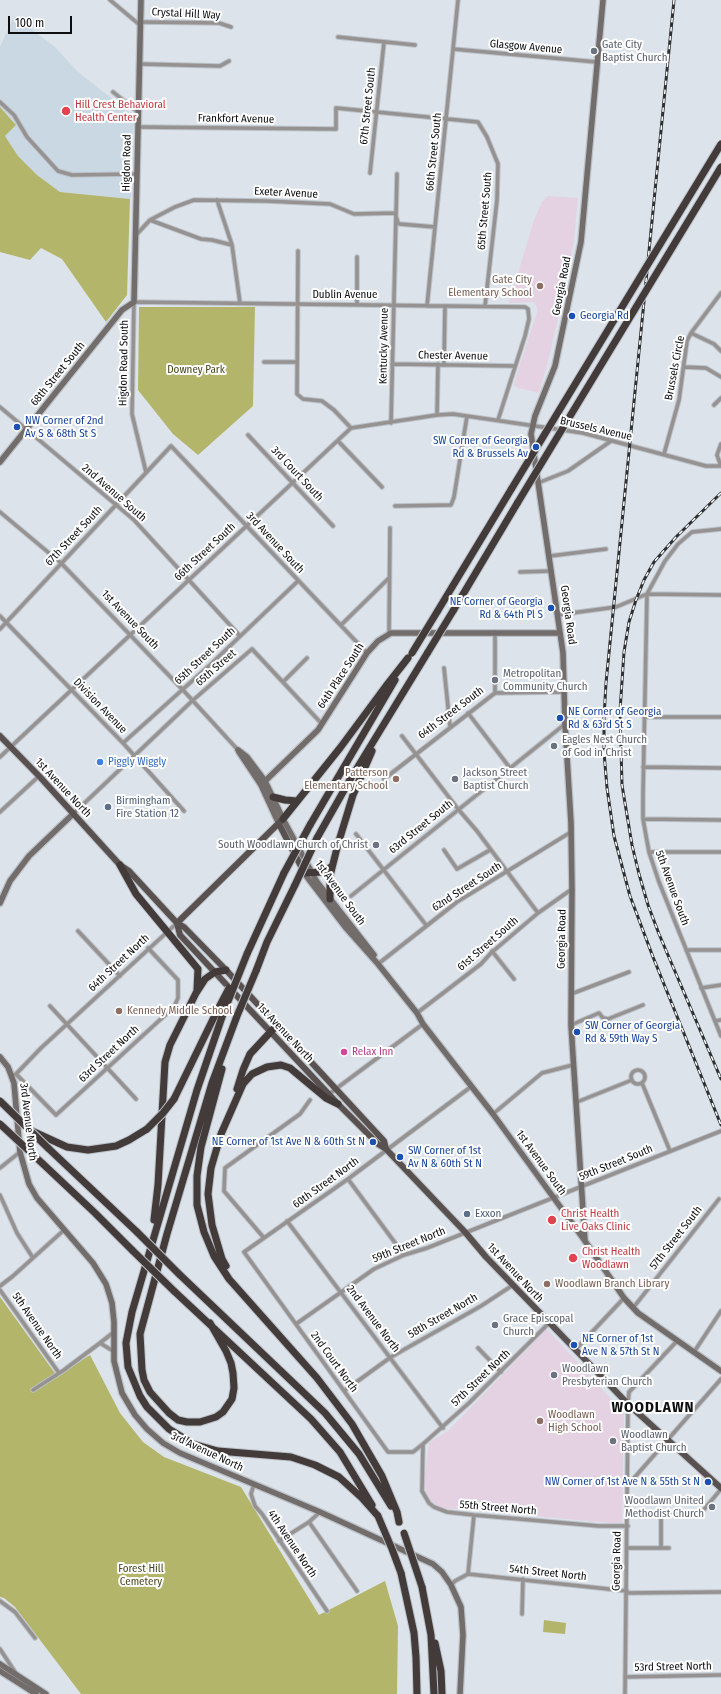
<!DOCTYPE html>
<html>
<head>
<meta charset="utf-8">
<style>
	body { margin:0 }
	#map { position:relative; width:721px; height:1694px; overflow:hidden; background:#dce3ea; font-family:"Fira Sans Condensed",sans-serif }
	canvas { display:block }
	.scale { position:absolute; left:8px; top:16px; width:64px; height:18px; box-sizing:border-box; border:2px solid #0c0e10; border-top:0; padding-left:5px; font-size:12px; line-height:14px; white-space:nowrap; color:#0c0e10; -webkit-text-stroke:3px #fff; paint-order:stroke }
</style>
</head>
<body>
<div id="map">
<canvas width="721" height="1694"></canvas>
<div class="scale">100 m</div>
</div>
<script>
const c = document.querySelector('canvas').getContext('2d');
c.lineJoin = 'round';
function fill(path, color) {
  c.fillStyle = color;
  c.fill(path, 'evenodd');
}
function poly(rows) {
  const path = new Path2D();
  for (const r of rows) {
    if (r.length === 3) {
      path.moveTo(r[0] + r[2], r[1]);
      path.arc(r[0], r[1], r[2], 0, 2 * Math.PI);
      continue;
    }
    path.moveTo(r[0], r[1]);
    for (let i = 2; i < r.length; i += 2) path.lineTo(r[i], r[i + 1]);
  }
  return path;
}
function stroke(path, color, width, dash) {
  c.strokeStyle = color;
  c.lineWidth = width;
  c.lineCap = dash ? 'butt' : 'round';
  c.setLineDash(dash || []);
  c.stroke(path);
}
function label(font, color, halo, rows, align = 'center') {
  c.font = font + ' "Fira Sans Condensed",sans-serif';
  c.lineWidth = 4;
  c.setLineDash([]);
  c.textBaseline = 'middle';
  c.strokeStyle = halo;
  c.fillStyle = color;
  for (const [text, x, y, turn = 0] of rows) {
    c.save();
    c.translate(x, y);
    c.rotate((+turn || 0) * Math.PI / 180);
    c.textAlign = isNaN(turn) ? turn : align;
    if (halo) c.strokeText(text, 0, 0);
    c.fillText(text, 0, 0);
    c.restore();
  }
}
fill(poly([
	[14,16,55,47,77,71,134,116,131,196,130,199,60,192,37,175,18,156,5,136,16,125,0,107,0,47]
]), '#cad8e3');
fill(poly([
	[548,196,578,198,574,241,569,269,549,358,539,393,518,388,514,385,514,383,537,312,537,307,533,302,509,303,534,220,542,202],
	[547,1329,624,1413,622,1524,444,1508,437,1506,430,1499,426,1492,424,1482,429,1443,449,1430]
]), '#e4d2e3');
fill(poly([
	[0,107,16,125,5,136,18,156,37,175,60,192,130,199,127,295,106,322,62,259,41,248,30,260,0,252],
	[139,307,255,307,253,406,198,455,173,434,138,390],
	[0,1297,57,1376,90,1355,120,1413,143,1442,164,1457,241,1487,319,1615,385,1581,398,1626,397,1694,81,1694,15,1607,4,1598,0,1597],
	[544,1620,566,1623,565,1634,543,1632]
]), '#b3b66a');
const street = poly([
	[110,0,141,26],
	[141,22,219,23,231,27],
	[338,37,415,45],
	[453,49,597,62],
	[140,64,220,66,229,61],
	[113,92,138,112],
	[0,102,14,115,27,137,58,171,72,175,137,174],
	[138,127,336,129,336,108,478,122,487,137,498,164,497,200,485,306],
	[370,173,384,42],
	[217,200,232,245,240,303],
	[150,220,201,239,212,240,232,245],
	[136,235,150,220,175,207,194,200,266,201,330,204,354,214,395,213,398,223,400,224,435,227],
	[298,251,297,394,303,399,322,401,334,410,351,428],
	[357,304,357,257],
	[427,306,458,0],
	[691,333,714,344,721,351],
	[264,362,297,362],
	[392,364,515,366],
	[444,364,445,306],
	[684,367,706,368,721,377],
	[714,405,721,398],
	[0,407,134,520,240,636],
	[437,415,438,364],
	[391,423,397,174],
	[351,428,437,415,453,414,583,433,706,466,721,466],
	[248,435,333,526],
	[338,441,382,487],
	[664,454,679,400,687,341,691,333,721,293],
	[721,466,717,455,721,444],
	[146,472,132,414,134,302,525,307,528,309,529,319,525,336,498,420],
	[538,483,568,471,611,441],
	[395,506,451,505,454,497,467,416],
	[0,512,61,563,183,690,238,750],
	[721,529,692,532,678,544,665,561,647,594,643,794,643,819,649,852,659,882,721,1036],
	[550,556,606,549],
	[520,572,551,571],
	[557,615,616,607,647,594,721,595],
	[0,616,123,743,184,811],
	[341,625,389,578],
	[0,629,171,446,367,653],
	[389,634,390,528],
	[444,668,450,726],
	[283,682,307,658],
	[495,693,495,632],
	[468,713,510,768],
	[644,717,721,717],
	[402,736,458,809,477,831,538,913],
	[123,743,211,664,298,581],
	[0,757,351,428],
	[643,767,721,768],
	[384,779,495,693,565,692],
	[0,812,39,776],
	[74,813,192,701,252,649,322,724],
	[643,819,721,820],
	[356,834,426,925],
	[444,850,457,869,490,850],
	[649,852,721,852],
	[351,896,565,724],
	[78,931,120,976],
	[686,950,721,950],
	[492,951,514,979],
	[378,964,457,902,571,832],
	[701,988,721,985],
	[571,994,629,972],
	[50,1006,136,1099],
	[417,1013,481,964,491,953,538,913,572,889],
	[715,1021,721,1020],
	[571,1025,599,1013,603,1018,608,1019,643,1005],
	[638,1077,7],
	[16,1074,41,1048,177,923],
	[11,1076,16,1074,56,1115,174,1007,178,998,178,980,148,948],
	[642,1083,670,1151],
	[472,1086,348,1179,244,1252,388,1452,413,1452,423,1444,469,1403,549,1323],
	[329,1094,423,1024],
	[577,1102,632,1080],
	[493,1114,542,1073,573,1065],
	[0,1168,20,1152],
	[348,1179,404,1255],
	[0,1195,17,1233,33,1258],
	[287,1221,443,1428],
	[264,1238,224,1191,225,1168,300,1114,310,1100],
	[0,1286,13,1276,64,1230],
	[0,1290,59,1373],
	[633,1308,719,1199],
	[296,1324,374,1269,404,1255,427,1248,721,1131],
	[100,1343,114,1332],
	[478,1348,501,1372],
	[575,1350,624,1298],
	[694,1352,721,1311],
	[33,1390,64,1370,100,1343,113,1351],
	[344,1391,391,1357,481,1306,513,1285],
	[423,1444,422,1491,429,1503,434,1507,447,1512,474,1515,599,1526,628,1526],
	[254,1484,251,1494,255,1506,262,1514,327,1611],
	[627,1486,721,1379],
	[627,1513,701,1513,721,1489],
	[309,1522,357,1591],
	[279,1541,309,1522,320,1512],
	[628,1548,669,1548],
	[661,1548,661,1513],
	[468,1574,627,1591],
	[451,1585,455,1581,468,1574,474,1515],
	[627,1593,721,1592],
	[0,1601,15,1612,35,1638],
	[522,1614,523,1579],
	[0,1649,17,1675],
	[625,1677,721,1675],
	[625,1694,628,1404,629,1392,678,1340]
]);
const secondary = poly([
	[0,462,122,310,134,302,141,0],
	[238,750,247,757,265,781,283,819,317,882,374,955],
	[239,752,261,785,279,824],
	[261,785,318,730,367,653,378,641,391,633,559,633],
	[304,873,346,928,378,964,417,1013,423,1024,493,1114,585,1241,624,1298,638,1313,721,1371],
	[0,903,10,881,29,856,74,813],
	[0,1057,8,1067,14,1083,20,1152,29,1184,37,1198,93,1263,106,1284,112,1303,114,1322,114,1361,122,1393,135,1415,147,1429,163,1443,180,1453,320,1512,433,1564,442,1572,451,1585,461,1607,463,1635,460,1694],
	[585,1241,571,1025,572,889,571,823,565,724,563,653,531,434,535,416,555,366,581,242,603,0],
	[0,1664,46,1694],
	[0,1671,36,1694]
]);
const primary = poly([
	[0,736,40,777,120,865,129,871,177,923,184,927,226,970,384,1141,386,1149],
	[279,824,304,872],
	[177,923,180,935,338,1104,378,1144,386,1149,465,1232,486,1257,628,1404,721,1488],
	[177,923,283,819]
]);
const highway = poly([
	[453,611,518,502],
	[437,612,512,488],
	[273,797,285,800,297,801],
	[283,819,340,748,386,686,408,658],
	[310,825,395,680],
	[317,838,351,778,428,652],
	[120,865,136,894,198,969,197,990],
	[304,873,323,872,331,867],
	[330,899,330,876,338,844,353,795,372,751],
	[247,954,284,873],
	[256,971,267,942,295,885],
	[223,1014,197,1090,132,1312,126,1343,128,1367,140,1396,147,1407,169,1429,193,1444,218,1451,291,1457,315,1465,339,1477,362,1498,378,1516],
	[222,1069,201,1147,197,1176,197,1205,204,1232,214,1256,229,1279,317,1378,352,1424,382,1476,397,1512,399,1522],
	[237,1089,243,1070,250,1054,277,1025],
	[174,1099,217,1011],
	[32,1131,67,1147,88,1150,116,1146,129,1140,147,1129],
	[48,1148,137,1232],
	[42,1163,95,1213,133,1251],
	[154,1220,158,1185,165,1062,170,1045,196,993,205,979,215,972,226,970],
	[226,1266,222,1259,212,1225,208,1194,211,1168,221,1134,243,1084,252,1074,267,1067,281,1065,290,1068,326,1098,338,1104],
	[179,1274,325,1413,359,1454,391,1506],
	[174,1291,311,1419,340,1452,372,1505],
	[210,1323,226,1351,231,1363,233,1373,234,1388,232,1399,223,1412,216,1417,200,1422,187,1422,178,1420,169,1413,150,1392,144,1380,142,1370,140,1334,167,1234,212,1083,237,1016],
	[401,1573,414,1633,416,1657,417,1694],
	[422,1587,431,1635,434,1694],
	[435,1643,441,1671,442,1694]
]);
stroke(street, '#bbc1c7', 5.5);
stroke(secondary, '#bbc1c7', 8);
stroke(primary, '#bbc1c7', 8);
stroke(highway, '#bbc1c7', 9);
stroke(street, '#969292', 3.5);
stroke(secondary, '#726c6b', 5.5);
stroke(primary, '#585150', 6);
stroke(highway, '#433a3a', 7);
const rail = poly([
	[674,0,606,683,604,718,604,752,607,788,614,836,630,896,653,957,721,1125],
	[721,493,676,537,654,562,644,580,636,600,629,622,624,652,620,711,622,785,632,845,639,874,648,905,659,934,721,1079]
]);
stroke(rail, '#2e3134', 3);
stroke(rail, '#fff', 1.5, [4.5]);
const highwayBridge = poly([
	[512,488,721,144],
	[518,502,721,167],
	[428,652,453,611],
	[412,653,437,612],
	[284,873,310,825],
	[295,885,317,838],
	[217,1011,229,988],
	[223,1014,247,954],
	[237,1016,256,971],
	[0,1101,48,1148],
	[0,1124,42,1163],
	[147,1129,163,1113,174,1099],
	[137,1232,179,1274],
	[133,1251,174,1291],
	[378,1516,392,1549,401,1573],
	[404,1533,422,1587]
]);
stroke(highwayBridge, '#bbc1c7', 9, []);
stroke(highwayBridge, '#433a3a', 7);
for (const [x, y, r, color] of [
	[594,51,4,"#6b7280"],
	[66,111,5,"#e0444e"],
	[540,286,4,"#8d6e63"],
	[572,316,4,"#1a4fb4"],
	[17,427,4,"#1a4fb4"],
	[536,447,4,"#1a4fb4"],
	[551,608,4,"#1a4fb4"],
	[495,680,4,"#6b7280"],
	[560,718,4,"#1a4fb4"],
	[554,746,4,"#6b7280"],
	[100,762,4,"#3f7fe0"],
	[396,779,4,"#8d6e63"],
	[455,779,4,"#6b7280"],
	[108,807,4,"#5c6f8a"],
	[376,845,4,"#6b7280"],
	[119,1011,4,"#8d6e63"],
	[577,1032,4,"#1a4fb4"],
	[344,1052,4,"#d1479c"],
	[373,1142,4,"#1a4fb4"],
	[400,1157,4,"#1a4fb4"],
	[467,1214,4,"#5c6f8a"],
	[552,1220,5,"#e0444e"],
	[573,1258,5,"#e0444e"],
	[547,1284,4,"#8d6e63"],
	[495,1325,4,"#6b7280"],
	[574,1345,4,"#1a4fb4"],
	[554,1375,4,"#6b7280"],
	[540,1421,4,"#8d6e63"],
	[613,1441,4,"#6b7280"],
	[708,1482,4,"#1a4fb4"],
	[712,1507,4,"#6b7280"]
]) {
  const dot = new Path2D();
  dot.arc(x, y, r, 0, 2 * Math.PI);
  c.fillStyle = color;
  c.fill(dot);
  stroke(dot, '#fff', 1.5);
}
label('11px', '#0c0e10', '#fff', [
	["Crystal Hill Way",186,14,3],
	["Glasgow Avenue",526,47,5],
	["67th Street South",368,106,-84],
	["Frankfort Avenue",236,119,1],
	["66th Street South",434,152,-84],
	["Higdon Road",127,163,-89],
	["Exeter Avenue",286,193,3],
	["65th Street South",485,211,-85],
	["Georgia Road",562,286,-79],
	["Dublin Avenue",345,295],
	["Kentucky Avenue",384,346,-89],
	["Chester Avenue",453,356,1],
	["Higdon Road South",124,363,-89],
	["Brussels Circle",675,368,-79],
	["68th Street South",58,374,-51],
	["Brussels Avenue",596,429,13],
	["3rd Court South",297,474,47],
	["2nd Avenue South",114,493,41],
	["67th Street South",74,536,-47],
	["3rd Avenue South",275,543,47],
	["66th Street South",205,552,-43],
	["Georgia Road",568,615,82],
	["1st Avenue South",130,620,46],
	["65th Street South",205,656,-43],
	["65th Street",216,668,-41],
	["64th Place South",341,676,-57],
	["Division Avenue",100,706,46],
	["64th Street South",451,713,-37],
	["1st Avenue North",63,788,47],
	["63rd Street South",421,827,-39],
	["62nd Street South",467,887,-33],
	["5th Avenue South",672,888,70],
	["1st Avenue South",340,893,54],
	["Georgia Road",562,939,-89],
	["61st Street South",488,944,-41],
	["64th Street North",119,963,-43],
	["1st Avenue North",285,1033,47],
	["63rd Street North",109,1054,-43],
	["3rd Avenue North",28,1122,83],
	["1st Avenue South",541,1163,54],
	["59th Street South",616,1163,-22],
	["60th Street North",326,1183,-36],
	["57th Street South",676,1238,-52],
	["59th Street North",409,1245,-22],
	["1st Avenue North",515,1273,47],
	["58th Street North",443,1316,-30],
	["2nd Avenue North",373,1319,53],
	["5th Avenue North",37,1326,55],
	["2nd Court North",334,1362,54],
	["57th Street North",481,1378,-44],
	["3rd Avenue North",207,1452,25],
	["55th Street North",498,1508,5],
	["4th Avenue North",292,1544,56],
	["Georgia Road",617,1561,-89],
	["54th Street North",548,1573,6],
	["53rd Street North",673,1667,-1]
]);
label('11px', '#5b616d', '#fff', [
	["Gate City",602,45],
	["Baptist Church",602,58],
	["Metropolitan",503,674],
	["Community Church",503,687],
	["Eagles Nest Church",562,740],
	["of God in Christ",562,753],
	["Jackson Street",463,773],
	["Baptist Church",463,786],
	["South Woodlawn Church of Christ",368,845,"right"],
	["Grace Episcopal",503,1319],
	["Church",503,1332],
	["Woodlawn",562,1369],
	["Presbyterian Church",562,1382],
	["Woodlawn",621,1435],
	["Baptist Church",621,1448],
	["Woodlawn United",704,1501,"right"],
	["Methodist Church",704,1514,"right"]
], 'left');
label('11px', '#be3a42', '#fff', [
	["Hill Crest Behavioral",75,105],
	["Health Center",75,118],
	["Christ Health",561,1214],
	["Live Oaks Clinic",561,1227],
	["Christ Health",582,1252],
	["Woodlawn",582,1265]
], 'left');
label('11px', '#785e54', '#fff', [
	["Gate City",532,280,"right"],
	["Elementary School",532,293,"right"],
	["Patterson",388,773,"right"],
	["Elementary School",388,786,"right"],
	["Kennedy Middle School",127,1011],
	["Woodlawn Branch Library",555,1284],
	["Woodlawn",548,1415],
	["High School",548,1428]
], 'left');
label('11px', '#164399', '#fff', [
	["Georgia Rd",580,316],
	["NW Corner of 2nd",25,421],
	["Av S & 68th St S",25,434],
	["SW Corner of Georgia",528,441,"right"],
	["Rd & Brussels Av",528,454,"right"],
	["NE Corner of Georgia",543,602,"right"],
	["Rd & 64th Pl S",543,615,"right"],
	["NE Corner of Georgia",568,712],
	["Rd & 63rd St S",568,725],
	["SW Corner of Georgia",585,1026],
	["Rd & 59th Way S",585,1039],
	["NE Corner of 1st Ave N & 60th St N",365,1142,"right"],
	["SW Corner of 1st",408,1151],
	["Av N & 60th St N",408,1164],
	["NE Corner of 1st",582,1339],
	["Ave N & 57th St N",582,1352],
	["NW Corner of 1st Ave N & 55th St N",700,1482,"right"]
], 'left');
label('11px', '#484920', '#fff', [
	["Downey Park",196,370],
	["Forest Hill",141,1569],
	["Cemetery",141,1582]
]);
label('11px', '#366cbe', '#fff', [
	["Piggly Wiggly",108,762]
], 'left');
label('11px', '#4e5e75', '#fff', [
	["Birmingham",116,801],
	["Fire Station 12",116,814],
	["Exxon",475,1214]
], 'left');
label('11px', '#b23c85', '#fff', [
	["Relax Inn",352,1052]
], 'left');
c.letterSpacing = '1px';
label('bold 15px', '#0c0e10', '#fff', [
	["WOODLAWN",653,1408]
]);
c.letterSpacing = '0px';
</script>
</body>
</html>
